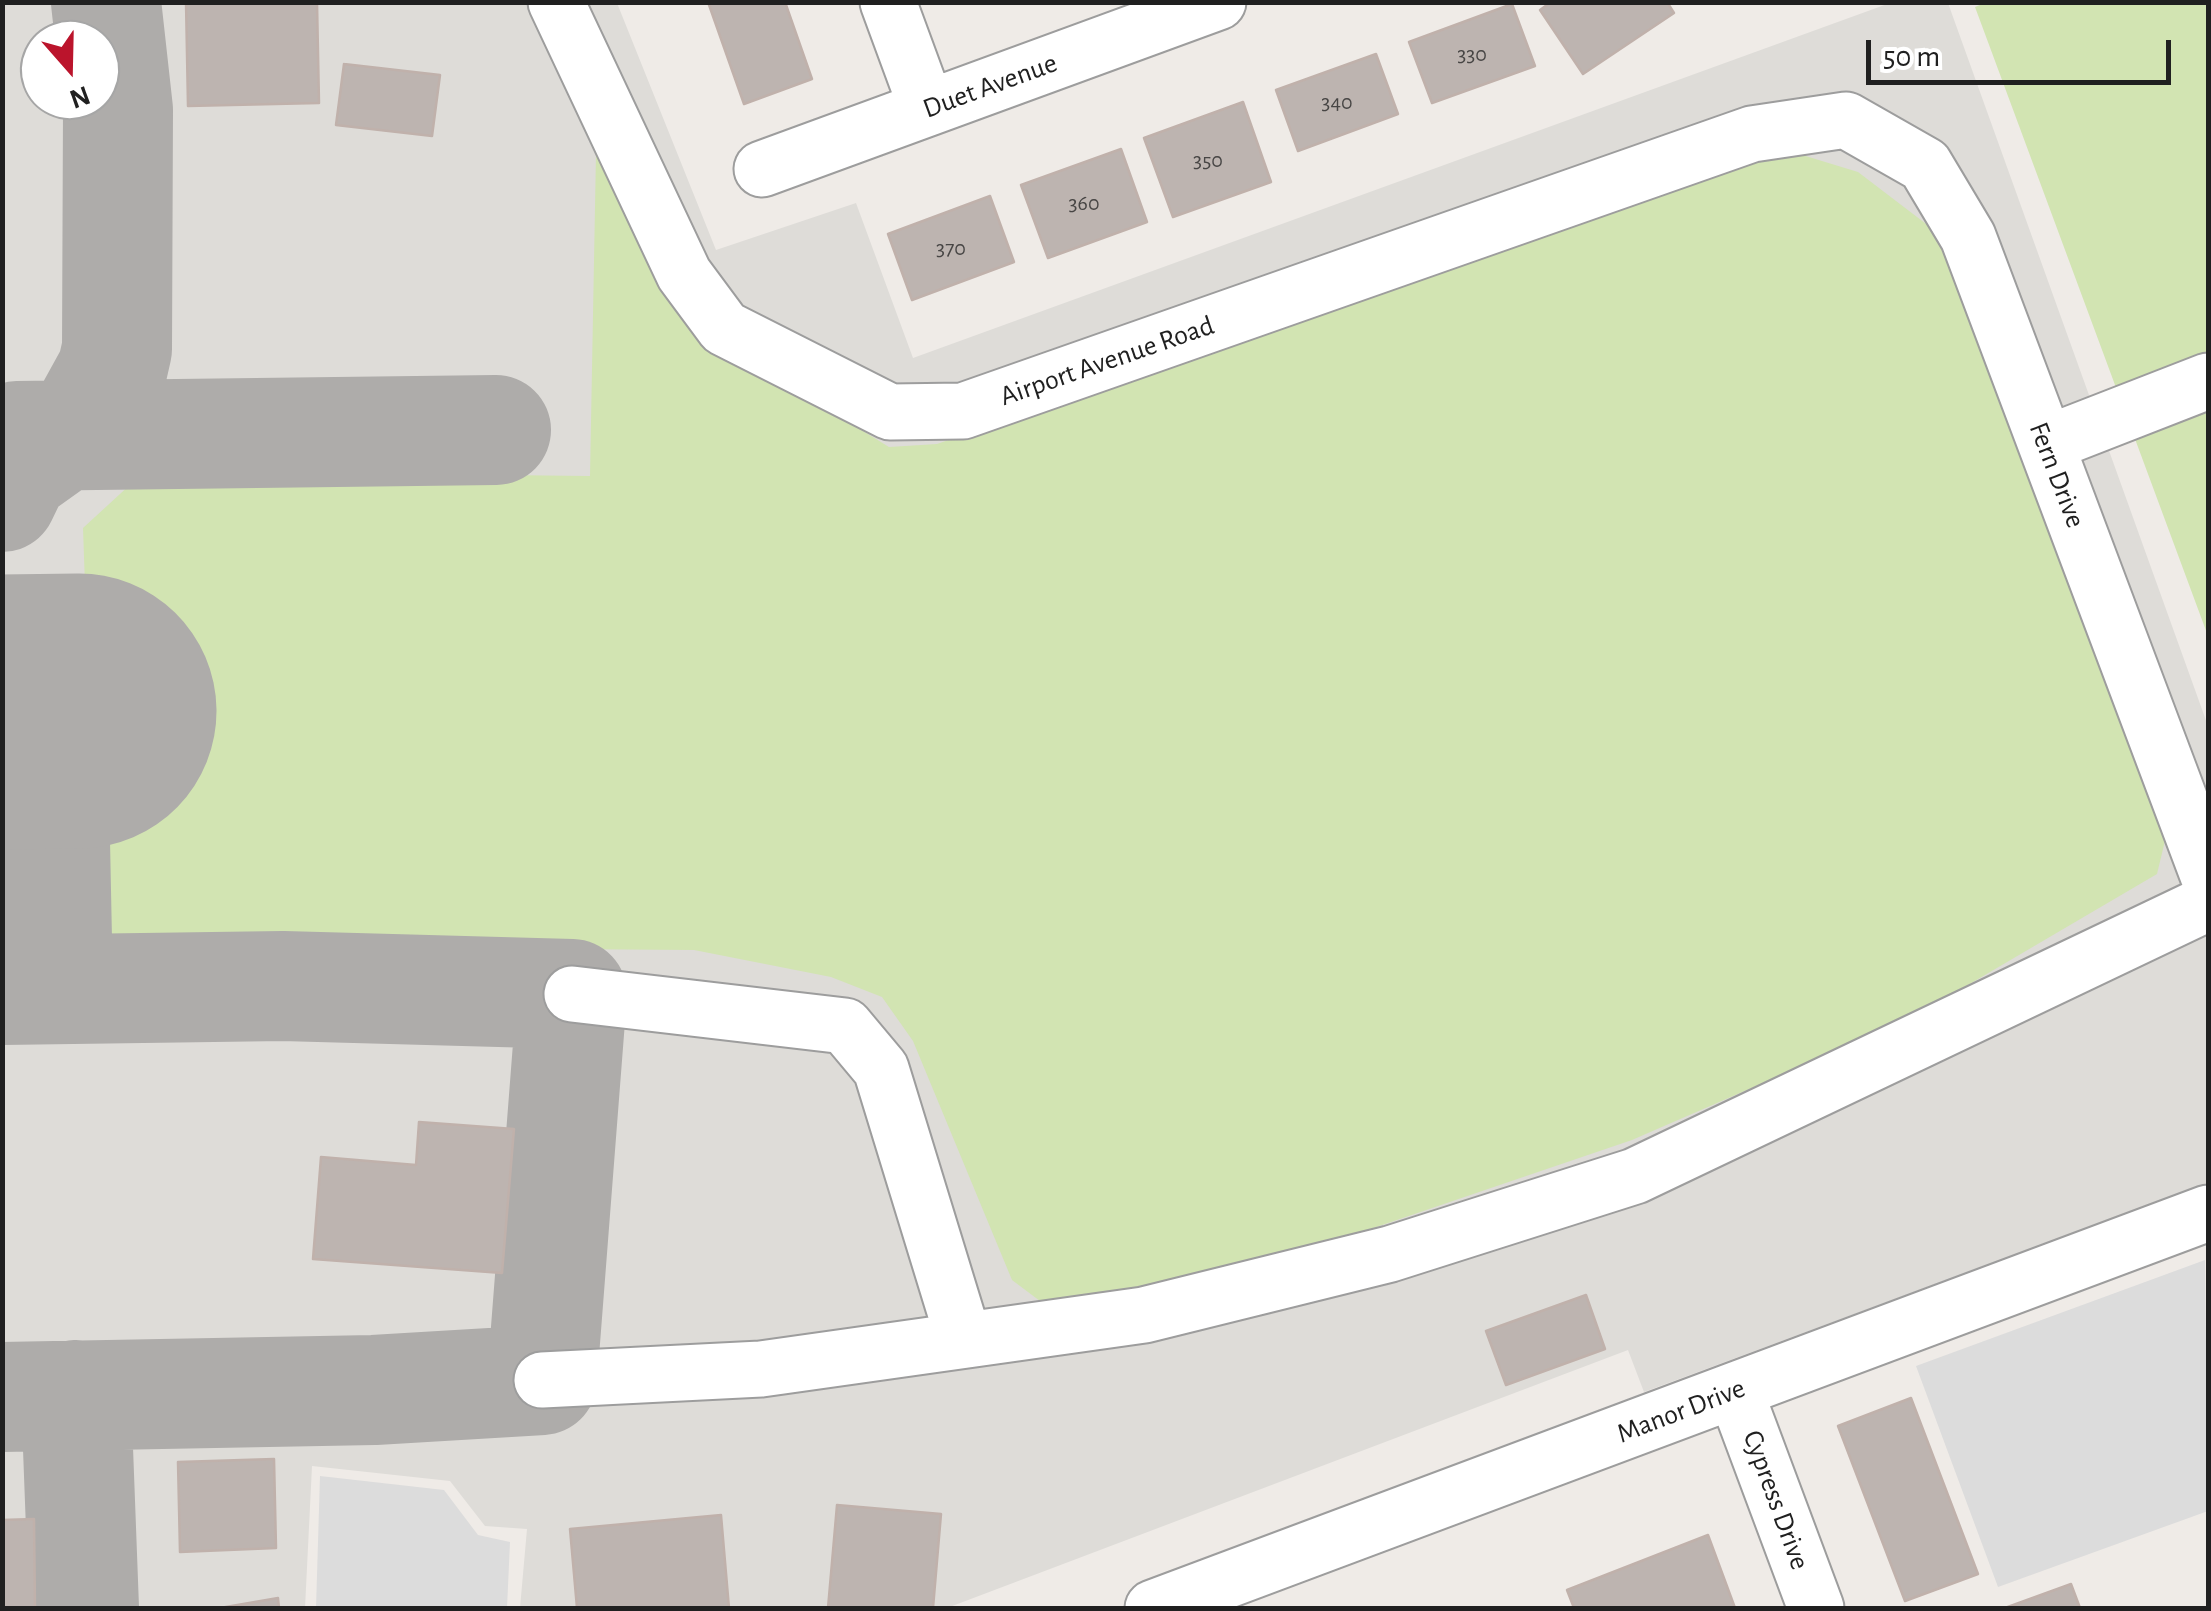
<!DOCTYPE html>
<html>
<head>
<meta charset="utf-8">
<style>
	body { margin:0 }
	#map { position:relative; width:2211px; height:1611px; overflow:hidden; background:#efebe7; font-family:"Alegreya Sans",sans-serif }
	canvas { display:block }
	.frame { position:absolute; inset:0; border:5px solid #202020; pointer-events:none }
	.north { position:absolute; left:20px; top:20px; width:100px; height:100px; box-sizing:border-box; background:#fff; border:2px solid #a6a6a6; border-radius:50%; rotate:160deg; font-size:28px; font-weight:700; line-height:40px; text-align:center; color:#202020 }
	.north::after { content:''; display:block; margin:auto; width:35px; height:45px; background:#bb142c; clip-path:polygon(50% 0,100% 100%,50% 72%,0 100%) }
	.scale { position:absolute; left:1866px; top:40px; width:305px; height:45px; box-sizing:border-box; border:5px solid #202020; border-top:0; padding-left:12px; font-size:30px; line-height:35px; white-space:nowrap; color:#202020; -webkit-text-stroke:8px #fff; paint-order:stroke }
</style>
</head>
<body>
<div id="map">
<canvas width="2211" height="1611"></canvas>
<div class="frame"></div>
<div class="north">N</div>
<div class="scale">50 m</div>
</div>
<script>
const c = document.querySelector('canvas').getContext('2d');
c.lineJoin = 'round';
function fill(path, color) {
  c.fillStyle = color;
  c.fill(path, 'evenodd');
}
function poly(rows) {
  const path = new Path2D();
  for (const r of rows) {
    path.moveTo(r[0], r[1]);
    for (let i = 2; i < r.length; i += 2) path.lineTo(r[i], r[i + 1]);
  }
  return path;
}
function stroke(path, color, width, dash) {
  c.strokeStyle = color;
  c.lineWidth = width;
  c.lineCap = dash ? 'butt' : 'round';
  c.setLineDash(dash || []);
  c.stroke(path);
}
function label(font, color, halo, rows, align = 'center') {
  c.font = font + ' "Alegreya Sans",sans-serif';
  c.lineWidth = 8;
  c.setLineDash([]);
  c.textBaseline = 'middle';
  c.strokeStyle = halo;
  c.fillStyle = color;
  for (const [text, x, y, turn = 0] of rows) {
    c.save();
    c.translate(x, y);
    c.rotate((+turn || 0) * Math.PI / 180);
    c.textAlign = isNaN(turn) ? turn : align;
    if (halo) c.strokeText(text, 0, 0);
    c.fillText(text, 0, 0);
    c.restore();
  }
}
fill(poly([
	[3,3,617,3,716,250,856,203,913,358,1890,3,1948,3,2208,726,2208,1183,1644,1392,1628,1350,947,1608,520,1608,527,1529,485,1526,450,1481,312,1466,305,1608,3,1608],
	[40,40,100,40,100,100,40,100]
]), '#dedcd8');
fill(poly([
	[1987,2,2208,3,2208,636,1975,7],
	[1786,150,1858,172,1938,233,2169,824,2157,874,1910,1019,1632,1140,1250,1270,1048,1307,1012,1280,913,1041,882,997,831,977,694,950,133,946,110,933,96,901,83,528,145,471,590,476,596,153,683,320,889,447,937,444]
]), '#d2e4b2');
fill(poly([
	[2205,1260,2208,1511,1998,1587,1916,1366],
	[320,1476,444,1490,478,1535,510,1542,507,1608,316,1608]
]), '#dcdcdc');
stroke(poly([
	[17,436,496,430],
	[2,497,15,470,85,420,112,371,117,349,118,110,106,2],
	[2,741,29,770,48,807,55,841,58,989],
	[2,990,283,986,572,994,542,1380,374,1390,2,1397],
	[76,1395,84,1608]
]), '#aeacaa', 110);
stroke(poly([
	[2,712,79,711]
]), '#aeacaa', 275);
const building = poly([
	[186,2,317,2,319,103,188,106,186,2],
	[708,2,785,2,812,79,744,104,708,2],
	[1551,2,1667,2,1674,13,1583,74,1540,10,1551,2],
	[1512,4,1535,66,1432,103,1409,42,1512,4],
	[1376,54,1398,114,1298,151,1276,90,1376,54],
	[344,64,440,75,432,136,336,125,344,64],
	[1243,102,1271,182,1173,217,1144,138,1243,102],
	[1121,149,1147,222,1048,258,1021,185,1121,149],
	[990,196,1014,262,912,300,888,234,990,196],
	[419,1122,514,1129,502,1273,313,1259,321,1157,416,1165,419,1122],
	[1586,1295,1605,1349,1506,1385,1486,1331,1586,1295],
	[1911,1398,1978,1574,1905,1601,1838,1426,1911,1398],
	[274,1459,276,1548,180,1552,178,1462,274,1459],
	[837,1505,941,1514,933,1608,828,1608,837,1505],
	[721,1515,729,1608,577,1608,570,1529,721,1515],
	[34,1519,35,1608,2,1608,2,1520,34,1519],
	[1708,1535,1735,1608,1574,1608,1567,1590,1708,1535],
	[2071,1584,2080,1608,2005,1608,2071,1584],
	[278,1598,279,1608,220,1608,278,1598]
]);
fill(building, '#bdb4b0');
stroke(building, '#c0b1ab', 2.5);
const minor = poly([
	[556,2,684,274,724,328,890,412,963,411,1752,134,1846,120,1925,165,1968,237,2208,875],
	[888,2,927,108],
	[762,169,1218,2],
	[2046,444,2208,381],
	[572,994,845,1026,881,1069,964,1340],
	[542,1380,761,1369,1144,1315,1390,1254,1635,1176,2208,903],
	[1735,1391,1816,1608],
	[1153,1608,2208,1213]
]);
stroke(minor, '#9d9d9d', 59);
stroke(minor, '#fff', 55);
label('22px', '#474544', null, [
	["330",1472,54],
	["340",1337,102],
	["350",1208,160],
	["360",1084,203],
	["370",951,248]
]);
label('28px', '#202020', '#fff', [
	["Duet Avenue",990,86,-20],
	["Airport Avenue Road",1107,361,-19],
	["Fern Drive",2057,475,69],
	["Manor Drive",1681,1411,-21],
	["Cypress Drive",1776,1500,70]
]);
</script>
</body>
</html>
